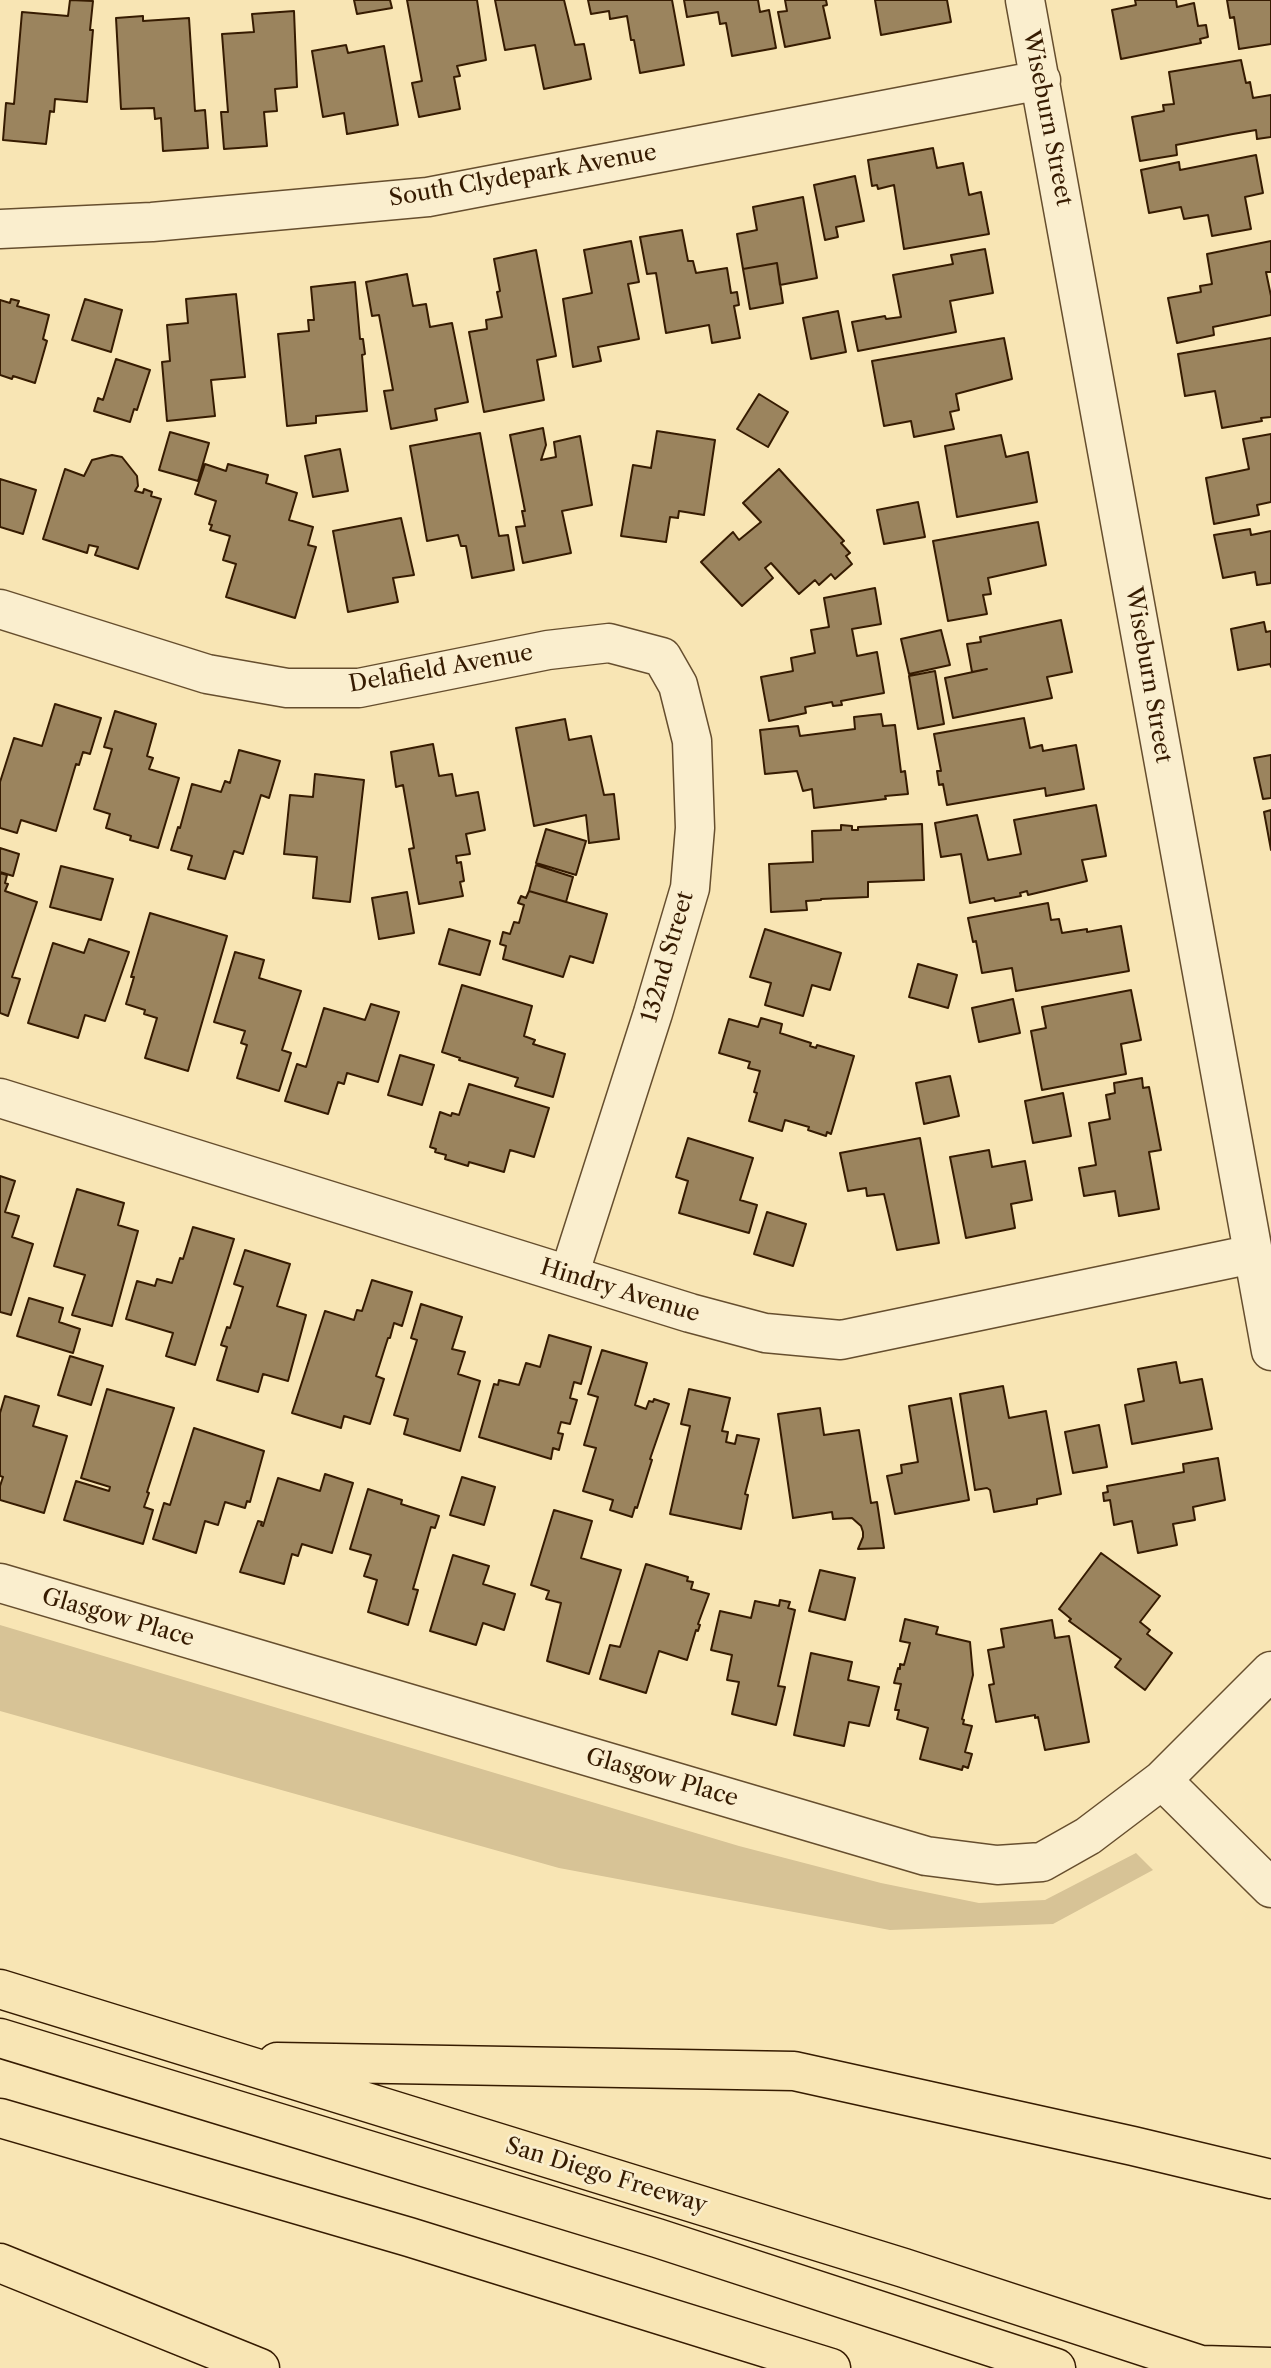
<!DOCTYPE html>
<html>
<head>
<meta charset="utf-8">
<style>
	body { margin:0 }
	canvas { display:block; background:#f8e5b4 }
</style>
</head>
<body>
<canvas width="1271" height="2368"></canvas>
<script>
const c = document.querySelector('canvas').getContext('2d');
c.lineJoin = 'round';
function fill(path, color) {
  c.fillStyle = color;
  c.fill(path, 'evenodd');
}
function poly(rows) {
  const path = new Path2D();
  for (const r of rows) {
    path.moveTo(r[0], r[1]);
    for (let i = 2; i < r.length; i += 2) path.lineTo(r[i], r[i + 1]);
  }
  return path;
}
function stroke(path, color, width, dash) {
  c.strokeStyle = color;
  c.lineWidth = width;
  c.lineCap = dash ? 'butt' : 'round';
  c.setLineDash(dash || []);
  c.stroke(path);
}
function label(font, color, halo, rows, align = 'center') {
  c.font = font + ' "Libre Caslon Text",serif';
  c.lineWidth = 5;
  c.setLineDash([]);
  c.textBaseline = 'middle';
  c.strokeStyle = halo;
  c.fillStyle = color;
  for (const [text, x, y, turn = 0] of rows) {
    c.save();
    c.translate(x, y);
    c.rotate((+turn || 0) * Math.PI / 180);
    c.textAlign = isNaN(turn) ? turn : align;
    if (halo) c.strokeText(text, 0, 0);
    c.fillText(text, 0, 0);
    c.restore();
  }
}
fill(poly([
	[0,1625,739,1846,881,1883,979,1903,1045,1900,1136,1853,1153,1870,1053,1924,890,1930,559,1868,0,1711]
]), '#d7c396');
const building = poly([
	[70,0,93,1,90,30,93,30,87,102,55,99,54,112,50,111,46,144,3,140,6,103,14,104,22,12,68,16,70,0],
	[354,0,390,0,392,8,357,14,354,0],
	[407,0,477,0,486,60,457,66,460,76,454,77,460,109,419,117,412,83,422,81,407,0],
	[495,0,564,0,575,45,584,44,591,79,544,89,535,45,505,50,495,0],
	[588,0,672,0,684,65,640,73,634,40,631,40,627,16,610,19,609,11,591,14,588,0],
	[684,0,758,0,760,12,769,10,776,48,732,56,726,23,720,24,718,12,687,17,684,0],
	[785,0,826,0,827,5,823,6,830,38,785,47,778,12,787,11,785,0],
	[875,0,947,0,951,22,881,35,875,0],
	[1135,0,1176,0,1177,7,1194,3,1198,26,1206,25,1208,37,1200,39,1201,43,1121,59,1112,10,1136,5,1135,0],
	[1227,0,1271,0,1271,44,1239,49,1234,17,1230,18,1227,0],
	[294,11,297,87,275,89,277,111,264,112,267,146,224,149,221,112,228,112,222,34,254,32,252,14,294,11],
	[143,16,143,21,189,18,195,111,205,110,208,148,163,151,161,118,155,119,154,108,121,109,116,18,143,16],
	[346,45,348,53,384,46,398,125,347,134,344,113,323,117,312,51,346,45],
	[1241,60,1246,83,1250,82,1253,98,1271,95,1271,137,1257,139,1256,130,1233,134,1176,145,1177,155,1140,161,1132,117,1164,111,1163,105,1174,104,1169,72,1241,60],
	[933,148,937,168,963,163,969,195,981,192,989,234,904,249,894,185,878,189,877,185,872,186,868,160,933,148],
	[1256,155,1263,193,1245,197,1251,229,1212,236,1208,215,1184,219,1181,207,1149,213,1141,170,1179,162,1180,170,1256,155],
	[855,176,864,221,836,227,838,237,825,240,814,185,855,176],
	[803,197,817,278,780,285,777,263,743,269,737,234,757,230,753,207,803,197],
	[682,230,688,261,693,261,696,273,727,268,731,293,737,292,739,305,734,306,740,338,712,343,709,325,666,333,656,273,647,274,640,237,682,230],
	[631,241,639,282,628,284,639,339,598,347,601,361,573,367,563,299,592,293,584,250,631,241],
	[1271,241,1271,272,1266,272,1271,296,1271,315,1213,327,1214,335,1177,343,1168,298,1201,292,1200,286,1212,284,1207,254,1271,241],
	[985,249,993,293,950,301,956,332,858,351,852,322,885,316,886,319,901,317,893,275,953,264,951,255,985,249],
	[536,250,556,356,537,360,544,400,484,412,469,332,487,329,486,320,502,317,497,292,500,291,494,259,536,250],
	[777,263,783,303,750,309,743,269,777,263],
	[407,274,413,306,426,304,430,327,452,323,468,402,435,409,437,420,391,429,384,391,393,390,379,315,372,316,366,282,407,274],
	[355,282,360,339,363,339,365,354,362,355,367,411,316,416,316,423,287,426,278,334,309,331,308,320,314,320,311,287,355,282],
	[236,294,245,377,211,380,215,416,167,421,162,362,170,361,167,325,188,323,186,299,236,294],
	[11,299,19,301,17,306,49,315,43,339,47,341,35,383,13,376,12,379,0,375,0,300,10,303,11,299],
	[85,299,122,310,111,352,72,340,85,299],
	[838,311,846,352,811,359,803,318,838,311],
	[1004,338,1012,379,956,394,959,410,950,412,954,429,914,437,911,421,884,426,872,361,1004,338],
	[1271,338,1271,417,1261,418,1262,421,1222,428,1215,391,1185,396,1178,354,1271,338],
	[116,359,150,370,137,410,134,409,130,422,94,411,98,398,103,400,116,359],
	[759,394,788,412,768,447,737,429,759,394],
	[543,428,546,445,541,460,556,457,554,442,580,436,592,505,562,511,571,553,523,563,516,527,525,526,522,511,525,511,510,435,543,428],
	[657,431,715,440,704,515,679,511,678,518,670,517,666,542,621,536,633,465,651,468,657,431],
	[170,432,209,443,198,481,159,470,170,432],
	[480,433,499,536,508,535,514,570,472,578,466,546,461,546,458,535,427,541,410,446,480,433],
	[1271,434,1271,502,1257,505,1259,515,1214,524,1206,478,1249,469,1243,439,1271,434],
	[1001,435,1006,457,1028,452,1037,502,957,517,945,446,1001,435],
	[340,449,348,491,313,497,305,456,340,449],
	[112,455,122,457,137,476,138,486,135,491,143,493,144,489,152,492,151,496,161,499,138,569,95,555,98,547,89,545,87,553,43,539,65,469,84,476,92,460,112,455],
	[205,464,226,471,228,464,268,475,266,483,297,493,289,520,313,527,308,545,316,547,295,618,226,597,236,564,223,560,230,536,210,530,212,525,209,524,216,501,195,494,205,464],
	[779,469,844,541,841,543,850,553,846,556,852,564,835,579,831,574,819,585,815,580,799,594,771,563,765,568,773,578,742,606,701,562,733,532,739,540,761,522,743,503,779,469],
	[0,479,36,490,23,534,0,527,0,479],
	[918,502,925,537,884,544,877,510,918,502],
	[401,518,414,575,393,578,398,602,348,612,333,531,401,518],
	[1038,522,1046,565,988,578,991,594,983,595,987,614,948,621,933,541,1038,522],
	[1250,529,1251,535,1271,531,1271,583,1257,585,1255,572,1223,578,1214,535,1250,529],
	[875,588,881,624,852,629,857,656,877,652,884,693,841,701,842,705,833,706,832,702,805,707,806,713,769,721,761,677,793,671,791,658,815,653,811,630,829,627,824,598,875,588],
	[1061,620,1072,672,1047,677,1052,698,953,718,945,678,987,669,972,672,967,644,981,642,980,637,1061,620],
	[1264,622,1266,632,1271,631,1271,667,1270,664,1238,670,1231,629,1264,622],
	[941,630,950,665,909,674,901,639,941,630],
	[935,671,944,724,918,729,909,676,935,671],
	[55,704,101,718,90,754,83,752,79,765,76,764,56,831,21,820,17,833,0,828,0,782,14,738,42,746,55,704],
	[115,711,156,724,147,756,153,758,149,769,179,778,158,848,130,840,131,836,106,828,110,814,94,809,112,749,104,747,115,711],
	[881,714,883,726,895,725,901,772,905,771,908,794,885,796,886,799,814,808,812,789,803,791,797,771,765,774,760,730,798,726,800,736,855,729,854,717,881,714],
	[1024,718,1030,748,1042,745,1043,751,1076,745,1084,789,1046,796,1045,788,947,805,943,784,939,785,937,771,941,771,934,734,1024,718],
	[565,719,569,740,591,736,604,795,614,794,619,839,589,843,586,815,534,826,516,728,565,719],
	[433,744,439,776,452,774,456,796,478,792,485,830,466,834,470,854,456,856,457,863,461,862,464,881,460,882,463,896,419,904,409,849,414,848,403,785,396,787,391,752,433,744],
	[239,750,280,761,269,798,261,795,243,854,234,851,225,879,188,869,192,856,171,850,178,827,180,828,192,784,221,792,225,781,230,783,239,750],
	[1271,755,1271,798,1263,799,1254,758,1271,755],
	[315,774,364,780,350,902,313,898,317,857,284,854,290,795,313,797,315,774],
	[1096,805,1106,856,1082,860,1087,881,1028,895,1027,891,1020,893,1021,896,995,901,994,898,970,903,961,854,941,857,935,823,977,815,988,860,1021,854,1014,820,1096,805],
	[1271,810,1271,850,1264,812,1271,810],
	[922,824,924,880,868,882,868,897,821,899,821,900,806,901,807,910,771,912,769,864,813,862,812,831,841,830,841,825,852,826,852,830,858,830,858,827,922,824],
	[546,829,586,841,576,875,536,863,546,829],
	[0,848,19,854,13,876,0,872,0,848],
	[536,865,573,877,566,902,529,891,536,865],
	[61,866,113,879,101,920,50,907,61,866],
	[0,873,7,875,5,883,8,884,5,891,37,902,12,977,20,979,8,1016,0,1013,0,873],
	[529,891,607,914,593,963,570,956,563,977,503,959,506,946,500,944,503,932,510,934,514,922,519,923,524,905,518,903,521,896,526,898,529,891],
	[407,892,414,933,379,939,372,898,407,892],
	[1048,903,1051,920,1059,919,1062,933,1087,929,1087,932,1121,926,1129,971,1016,991,1012,968,982,973,976,941,973,942,968,918,1048,903],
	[150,913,227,936,188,1071,145,1058,157,1018,144,1014,145,1010,126,1004,134,977,131,977,150,913],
	[449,929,490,941,480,975,439,964,449,929],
	[765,929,841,953,830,990,812,985,803,1016,765,1005,771,983,750,977,765,929],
	[89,939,129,952,105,1021,85,1015,78,1038,28,1023,53,943,84,953,89,939],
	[235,952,264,960,259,978,301,991,282,1050,291,1053,279,1091,237,1078,247,1045,241,1043,245,1031,214,1022,235,952],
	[918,964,957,975,948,1008,909,997,918,964],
	[462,985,532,1006,524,1036,535,1040,533,1044,565,1054,553,1097,515,1086,518,1078,459,1060,460,1058,442,1052,462,985],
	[1131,990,1141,1040,1121,1044,1126,1074,1042,1090,1031,1031,1046,1028,1042,1007,1131,990],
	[1013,999,1020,1033,979,1042,972,1008,1013,999],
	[371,1004,399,1012,378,1082,347,1073,344,1084,338,1082,328,1114,285,1101,297,1064,306,1067,324,1008,365,1020,371,1004],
	[761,1018,782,1024,780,1033,811,1043,810,1046,816,1048,817,1045,854,1056,831,1134,827,1132,826,1136,808,1130,809,1127,785,1120,782,1131,749,1121,757,1093,754,1092,760,1071,748,1068,750,1062,719,1053,729,1019,758,1027,761,1018],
	[400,1055,434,1065,422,1105,388,1095,400,1055],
	[950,1076,959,1116,924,1124,916,1083,950,1076],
	[1142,1078,1143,1088,1149,1087,1161,1150,1149,1152,1159,1209,1119,1216,1115,1191,1084,1196,1079,1168,1096,1165,1089,1123,1110,1119,1106,1095,1115,1093,1114,1083,1142,1078],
	[469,1084,549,1108,534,1157,510,1150,504,1172,469,1162,468,1166,445,1159,446,1155,435,1152,436,1149,430,1147,440,1112,451,1116,452,1113,459,1115,469,1084],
	[1063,1093,1071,1136,1033,1143,1025,1101,1063,1093],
	[688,1138,753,1158,740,1200,757,1205,749,1233,679,1213,688,1181,676,1177,688,1138],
	[920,1138,939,1243,897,1250,884,1194,867,1196,866,1188,848,1191,840,1153,920,1138],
	[989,1150,992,1167,1025,1161,1032,1200,1011,1204,1015,1228,966,1238,950,1157,989,1150],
	[0,1176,15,1181,5,1212,19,1216,12,1237,33,1244,11,1315,0,1312,0,1176],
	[77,1189,124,1203,118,1225,138,1231,112,1326,72,1315,85,1275,54,1266,77,1189],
	[767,1212,806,1224,793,1266,754,1254,767,1212],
	[193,1227,234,1239,195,1365,166,1356,173,1333,126,1319,137,1281,155,1286,157,1279,172,1283,180,1258,183,1259,193,1227],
	[245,1250,290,1264,277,1306,306,1315,288,1381,263,1374,258,1392,217,1380,227,1347,221,1345,227,1327,230,1328,243,1287,234,1284,245,1250],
	[372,1280,412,1292,402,1326,394,1323,390,1338,388,1338,376,1376,384,1379,370,1424,344,1416,341,1428,292,1413,325,1311,354,1320,357,1310,362,1311,372,1280],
	[29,1298,63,1308,59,1322,80,1329,73,1353,17,1336,29,1298],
	[421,1304,462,1317,452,1349,465,1352,458,1374,480,1381,460,1451,404,1434,408,1419,394,1415,417,1340,411,1338,421,1304],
	[549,1335,591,1347,581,1384,574,1382,570,1398,577,1400,570,1424,561,1422,558,1433,563,1434,559,1450,553,1448,551,1459,479,1437,494,1384,498,1385,499,1380,519,1385,526,1363,540,1367,549,1335],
	[602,1350,647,1363,635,1405,646,1409,649,1401,653,1402,654,1399,669,1404,650,1459,652,1460,637,1508,635,1507,632,1517,610,1510,613,1500,583,1491,596,1448,584,1445,598,1397,588,1394,602,1350],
	[70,1356,103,1366,91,1405,58,1395,70,1356],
	[1176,1362,1180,1383,1202,1379,1212,1429,1132,1444,1125,1405,1144,1401,1138,1369,1176,1362],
	[1003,1386,1009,1418,1046,1411,1061,1494,1037,1499,1037,1504,994,1512,990,1490,987,1488,975,1490,960,1394,1003,1386],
	[107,1389,174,1408,147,1492,149,1493,144,1507,153,1510,143,1544,64,1520,76,1481,109,1491,110,1487,81,1478,107,1389],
	[689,1389,730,1398,722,1431,728,1432,726,1442,735,1444,737,1435,759,1439,745,1494,748,1495,741,1529,670,1514,690,1426,681,1424,689,1389],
	[5,1396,39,1406,33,1426,67,1436,44,1513,0,1500,0,1486,3,1477,0,1476,0,1413,5,1396],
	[951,1398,969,1500,895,1514,887,1476,902,1473,901,1465,918,1462,909,1406,951,1398],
	[820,1408,824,1435,859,1430,871,1503,877,1502,884,1548,858,1549,863,1537,863,1532,861,1526,852,1518,833,1519,832,1512,793,1518,778,1414,820,1408],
	[1099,1425,1107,1467,1073,1473,1065,1432,1099,1425],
	[194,1428,264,1451,250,1502,247,1501,245,1508,225,1502,218,1525,205,1521,196,1553,153,1539,164,1503,170,1505,194,1428],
	[1218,1458,1225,1500,1193,1507,1195,1520,1173,1524,1177,1545,1138,1553,1132,1521,1114,1525,1110,1500,1104,1501,1103,1493,1108,1492,1107,1486,1184,1472,1183,1464,1218,1458],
	[325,1474,353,1483,332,1553,302,1544,298,1556,292,1554,284,1584,240,1572,258,1521,262,1522,261,1525,263,1526,278,1478,320,1491,325,1474],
	[462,1477,495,1487,484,1525,450,1515,462,1477],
	[368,1489,402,1500,401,1504,439,1516,435,1528,431,1527,413,1589,418,1590,408,1625,368,1612,377,1580,364,1576,371,1555,350,1549,368,1489],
	[554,1510,592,1521,581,1558,621,1570,589,1674,547,1661,561,1603,546,1599,549,1591,531,1585,554,1510],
	[1101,1553,1160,1596,1140,1622,1150,1630,1147,1634,1172,1653,1145,1690,1115,1667,1121,1659,1069,1621,1071,1619,1059,1609,1101,1553],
	[453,1555,489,1566,483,1584,515,1594,504,1630,483,1623,476,1645,430,1631,453,1555],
	[646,1564,688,1577,687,1581,693,1582,691,1589,709,1594,698,1624,700,1625,698,1631,696,1630,687,1660,659,1651,646,1693,600,1679,610,1645,620,1647,646,1564],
	[820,1570,855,1578,845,1620,809,1611,820,1570],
	[780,1600,790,1602,788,1608,795,1610,778,1686,785,1687,776,1725,732,1714,739,1682,727,1680,732,1655,711,1650,720,1611,751,1618,755,1601,779,1606,780,1600],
	[905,1619,938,1627,936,1634,970,1642,973,1675,962,1719,964,1720,963,1724,972,1726,965,1752,972,1754,968,1768,963,1766,962,1770,920,1759,928,1728,897,1719,899,1710,895,1710,901,1684,894,1683,898,1668,900,1669,900,1664,904,1665,910,1643,900,1641,905,1619],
	[1052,1620,1055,1638,1069,1636,1089,1742,1045,1750,1038,1717,1035,1718,1035,1715,996,1722,989,1685,994,1684,988,1650,1004,1647,1001,1629,1052,1620],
	[811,1653,852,1662,848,1680,879,1687,869,1726,849,1722,844,1746,794,1735,811,1653]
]);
fill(building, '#9b845e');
stroke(building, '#361b01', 2);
const street = poly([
	[1025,0,1271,1351],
	[0,229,152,222,428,197,1041,80],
	[0,609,207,674,287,688,359,688,548,650,609,643,662,657,678,685,692,741,695,828,690,888,653,1013,569,1275],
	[0,1098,690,1313,765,1333,841,1340,1253,1254],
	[0,1583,926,1856,997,1865,1042,1862,1088,1836,1162,1780,1271,1888],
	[1162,1780,1271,1671]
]);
const highway = poly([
	[0,1989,904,2268,1210,2368],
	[0,2038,657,2238,1056,2368],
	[277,2062,794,2071,1133,2146,1271,2179],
	[0,2118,409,2237,831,2368],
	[0,2263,260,2368],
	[1203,2365,1271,2367]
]);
stroke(street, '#664e2e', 41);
stroke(highway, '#361b01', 41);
stroke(street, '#faeece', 38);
stroke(highway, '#f8e5b4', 38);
label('23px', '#361b01', '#faeece', [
	["Wiseburn Street",1047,118,79],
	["South Clydepark Avenue",523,176,-10],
	["Delafield Avenue",441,669,-10],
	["Wiseburn Street",1148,675,80],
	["132nd Street",668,957,-74],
	["Hindry Avenue",620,1291,17],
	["Glasgow Place",118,1618,16],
	["Glasgow Place",662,1778,16],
	["San Diego Freeway",606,2176,17]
]);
</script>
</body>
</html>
